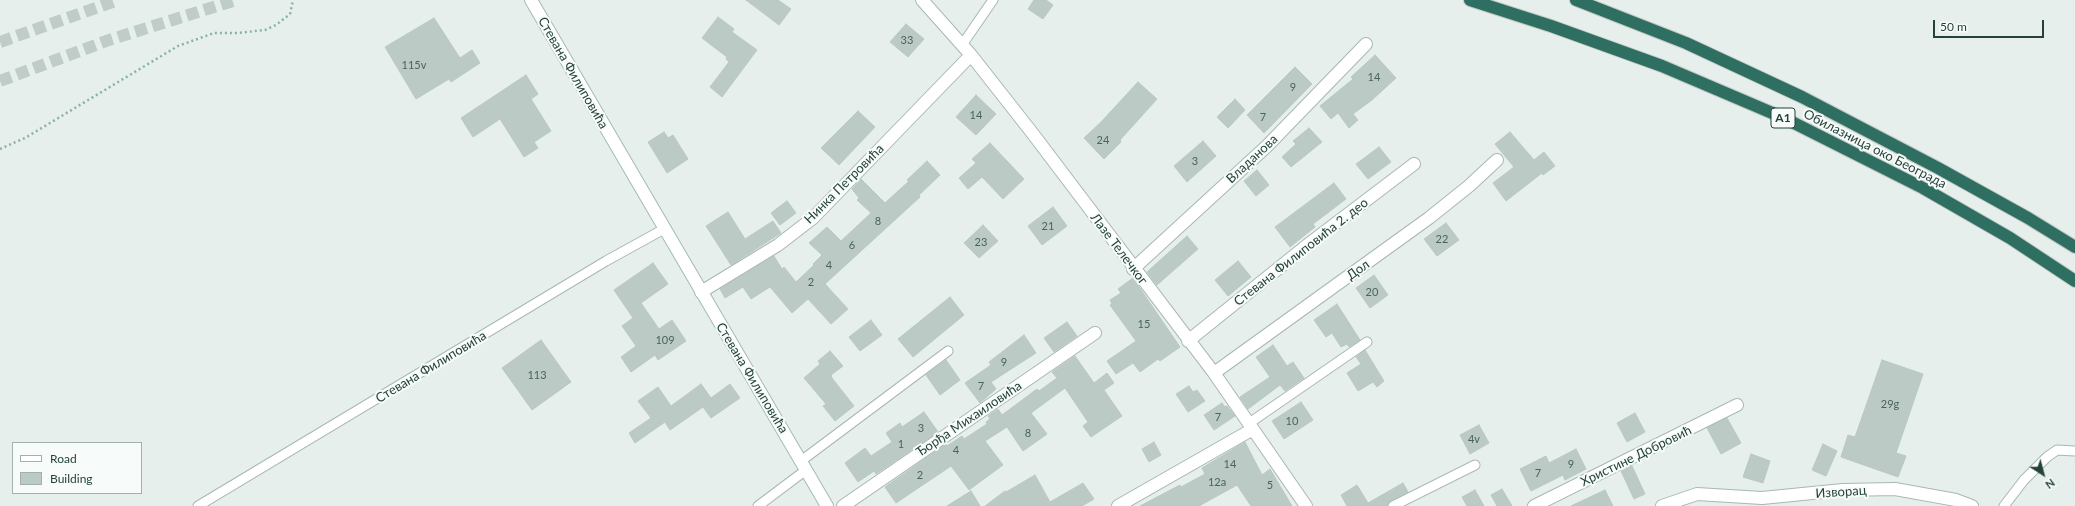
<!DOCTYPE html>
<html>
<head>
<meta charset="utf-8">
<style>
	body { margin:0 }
	#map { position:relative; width:2075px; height:506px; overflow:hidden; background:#e6efeb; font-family:Lato,sans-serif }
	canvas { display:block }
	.legend { position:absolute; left:12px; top:442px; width:130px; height:52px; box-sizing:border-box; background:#f7fbf9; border:1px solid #a3b1ad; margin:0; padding:5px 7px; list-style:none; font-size:12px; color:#24423a }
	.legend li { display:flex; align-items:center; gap:8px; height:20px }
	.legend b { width:20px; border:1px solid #a3b1ad }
	.north { position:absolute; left:2023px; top:454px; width:40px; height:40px; -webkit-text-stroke:3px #f7fbf9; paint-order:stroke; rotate:144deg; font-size:11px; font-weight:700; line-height:16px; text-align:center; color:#24423a }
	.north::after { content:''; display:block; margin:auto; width:14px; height:18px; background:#24423a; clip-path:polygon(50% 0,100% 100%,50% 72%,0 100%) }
	.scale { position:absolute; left:1933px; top:20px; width:111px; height:18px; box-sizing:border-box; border:2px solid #24423a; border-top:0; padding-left:5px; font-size:12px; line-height:14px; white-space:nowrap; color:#24423a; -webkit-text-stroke:3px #f7fbf9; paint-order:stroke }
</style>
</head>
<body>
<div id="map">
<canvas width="2075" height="506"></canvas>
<ul class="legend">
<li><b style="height:5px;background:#fff"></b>Road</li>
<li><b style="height:11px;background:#bbcac4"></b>Building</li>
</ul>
<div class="north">N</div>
<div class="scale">50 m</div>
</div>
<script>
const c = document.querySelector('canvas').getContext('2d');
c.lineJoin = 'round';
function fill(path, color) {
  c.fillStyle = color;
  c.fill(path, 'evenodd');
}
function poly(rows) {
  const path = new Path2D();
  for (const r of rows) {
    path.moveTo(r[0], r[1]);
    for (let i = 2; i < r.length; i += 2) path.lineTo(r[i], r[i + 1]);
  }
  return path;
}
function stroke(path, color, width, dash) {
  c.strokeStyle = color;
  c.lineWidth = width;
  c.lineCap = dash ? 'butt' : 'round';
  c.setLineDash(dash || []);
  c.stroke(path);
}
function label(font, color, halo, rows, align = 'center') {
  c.font = font + ' Lato,sans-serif';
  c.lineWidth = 4;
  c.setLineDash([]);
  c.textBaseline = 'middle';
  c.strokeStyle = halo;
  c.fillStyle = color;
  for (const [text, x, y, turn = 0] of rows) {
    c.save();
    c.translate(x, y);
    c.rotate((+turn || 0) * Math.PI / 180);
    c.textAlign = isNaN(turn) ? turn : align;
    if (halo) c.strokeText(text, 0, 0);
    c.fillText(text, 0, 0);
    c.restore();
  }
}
const building = poly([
	[746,0,778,0,791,9,779,25,746,0],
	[1034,0,1046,0,1053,5,1043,19,1028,9,1034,0],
	[718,17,734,29,732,32,757,50,722,97,710,87,729,62,726,59,727,57,702,38,718,17],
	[434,18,460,58,472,50,480,63,451,82,449,79,416,99,385,47,434,18],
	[906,24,924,39,908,57,890,42,906,24],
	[1375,55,1396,78,1372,100,1353,114,1358,120,1349,128,1338,113,1331,119,1320,106,1353,79,1351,77,1375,55],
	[1295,67,1312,84,1264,133,1247,115,1295,67],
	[526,75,538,94,531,99,551,131,534,142,538,148,524,157,500,119,473,137,461,118,526,75],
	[1138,82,1157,99,1120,140,1121,142,1104,159,1084,138,1102,121,1138,82],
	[976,95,996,114,976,135,956,117,976,95],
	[1235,99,1245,110,1228,128,1217,117,1235,99],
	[858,111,875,127,839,165,821,148,858,111],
	[1309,128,1322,142,1291,167,1282,157,1296,144,1293,141,1309,128],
	[664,132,668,138,673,135,688,159,667,173,648,142,664,132],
	[1510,132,1534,160,1544,152,1555,166,1543,175,1542,173,1506,201,1493,183,1514,167,1495,144,1510,132],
	[1203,141,1216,156,1187,182,1174,166,1203,141],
	[990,143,1024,179,1003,199,982,177,968,189,959,178,976,163,972,159,990,143],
	[1379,147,1391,162,1368,179,1356,164,1379,147],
	[927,161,940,175,919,195,920,197,825,284,848,309,831,324,808,299,792,313,770,287,751,299,743,287,725,298,720,289,774,256,782,269,784,267,796,282,814,265,813,264,822,255,809,243,827,227,841,241,871,213,857,200,859,198,852,189,861,179,885,203,909,181,907,180,927,161],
	[1257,170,1269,185,1256,196,1244,181,1257,170],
	[1334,183,1346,199,1313,224,1315,227,1290,247,1275,227,1334,183],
	[787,201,796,213,780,225,771,213,787,201],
	[1053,207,1067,226,1042,245,1028,226,1053,207],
	[728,212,745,239,773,221,781,233,731,265,706,226,728,212],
	[1446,223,1459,240,1437,256,1424,239,1446,223],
	[983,225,998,241,979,258,964,243,983,225],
	[1187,236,1198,249,1157,285,1147,272,1187,236],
	[1238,261,1251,277,1228,296,1215,280,1238,261],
	[653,263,668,284,641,303,659,329,672,320,686,341,658,360,655,355,631,372,621,357,636,346,622,326,633,318,614,290,653,263],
	[1374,275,1388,295,1370,308,1356,288,1374,275],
	[1133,278,1180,347,1160,361,1158,359,1140,372,1133,363,1116,374,1107,361,1136,341,1110,305,1112,304,1110,300,1121,293,1118,289,1133,278],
	[950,297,964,315,913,357,898,339,950,297],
	[1337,304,1360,340,1349,347,1347,344,1341,347,1332,333,1326,337,1314,320,1337,304],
	[871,320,882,335,860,351,849,337,871,320],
	[1067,322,1077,336,1054,352,1044,338,1067,322],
	[1024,335,1036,353,991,382,996,389,980,403,965,383,991,365,989,362,1024,335],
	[541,340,571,382,532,410,502,368,541,340],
	[1273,345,1287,366,1293,362,1304,378,1285,391,1280,385,1248,409,1240,397,1270,377,1256,357,1273,345],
	[1365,350,1384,381,1377,387,1373,382,1358,391,1347,373,1361,364,1356,357,1365,350],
	[830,351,843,366,831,375,832,378,854,406,835,421,823,406,826,404,804,378,820,364,818,361,830,351],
	[1075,356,1094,383,1107,373,1114,383,1104,390,1122,416,1091,437,1083,426,1088,422,1065,388,1031,413,1047,434,1023,451,1007,427,985,441,1003,465,969,490,951,466,896,503,885,487,946,444,947,446,962,436,964,439,987,424,986,422,990,419,988,416,998,409,1002,415,1037,389,1039,391,1057,378,1052,372,1075,356],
	[946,360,960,380,940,395,926,375,946,360],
	[1882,360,1923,374,1896,453,1906,456,1898,477,1841,457,1848,435,1855,437,1882,360],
	[701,384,711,398,730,384,740,398,711,418,703,407,670,430,665,422,635,443,629,433,651,418,638,401,658,387,671,406,701,384],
	[1189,386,1193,392,1197,390,1205,401,1188,412,1176,394,1189,386],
	[1301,402,1313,420,1284,439,1272,421,1301,402],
	[1222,403,1225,407,1227,406,1235,416,1214,430,1204,415,1222,403],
	[924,412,938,432,876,474,874,471,858,482,845,463,865,448,871,456,892,442,886,433,900,423,902,427,924,412],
	[1635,413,1645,432,1627,442,1617,423,1635,413],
	[1727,418,1741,443,1721,454,1707,428,1727,418],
	[1479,425,1489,443,1470,454,1460,435,1479,425],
	[1154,442,1161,455,1149,462,1142,449,1154,442],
	[1245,442,1262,475,1270,469,1292,506,1251,506,1237,485,1199,506,1140,506,1180,485,1181,487,1205,474,1202,468,1245,442],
	[1823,444,1837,451,1826,476,1812,470,1823,444],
	[1576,449,1586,469,1565,480,1563,475,1531,491,1520,469,1546,456,1549,463,1576,449],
	[1751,454,1770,461,1763,483,1743,477,1751,454],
	[1632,466,1645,494,1634,499,1621,471,1632,466],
	[1035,475,1050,502,1083,483,1094,499,1082,506,985,506,1005,491,1006,492,1035,475],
	[1403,483,1408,492,1390,501,1387,506,1347,506,1341,495,1357,485,1368,503,1403,483],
	[1502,489,1512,506,1497,506,1491,495,1502,489],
	[1475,490,1484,506,1467,506,1462,497,1475,490],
	[1605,490,1613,506,1571,506,1605,490],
	[971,491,980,506,947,506,971,491]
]);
fill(building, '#bbcac4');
stroke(building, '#b8c9c2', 1);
stroke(poly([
	[0,42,118,0],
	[0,81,109,40,236,0]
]), '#bfccc8', 12, [12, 6]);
const lane = poly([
	[962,45,993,0],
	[1248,424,1367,342],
	[801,461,948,351],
	[198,506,606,261,664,229],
	[758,506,806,470],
	[1393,506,1475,465],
	[2004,506,2024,480,2047,457,2057,450,2075,451]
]);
const street = poly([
	[922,0,971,55,1033,134,1214,373,1306,506],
	[1133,269,1267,146,1366,44],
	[701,292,778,245,813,218,971,55],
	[1188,341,1310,243,1414,164],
	[1214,373,1429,218,1469,186,1497,160],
	[843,506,1095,333],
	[1118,506,1253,429],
	[1534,506,1737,405],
	[1662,506,1697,494,1762,498,1843,490,1895,489,1956,500,1972,506]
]);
const secondary = poly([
	[531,0,827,506]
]);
const highway = poly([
	[1470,0,1551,26,1662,66,1784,118,1923,188,2010,238,2075,281],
	[1576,0,1686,43,1802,97,1938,168,2028,218,2075,247]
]);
stroke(lane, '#a8b8b2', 11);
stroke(street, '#a8b8b2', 14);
stroke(secondary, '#a4bbb3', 14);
stroke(highway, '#c2cac8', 14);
stroke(poly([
	[0,149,25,138,178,46,214,33,237,33,265,30,276,25,290,14,293,0]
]), '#86b3a5', 2.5, [2, 3]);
stroke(lane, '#fff', 9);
stroke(street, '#fff', 12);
stroke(secondary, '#fff', 12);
stroke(highway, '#2f6f62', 12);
label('11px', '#4a645c', null, [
	["33",907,40],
	["115v",414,65],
	["14",1374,77],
	["9",1293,87],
	["14",976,115],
	["7",1263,117],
	["24",1103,140],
	["3",1195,161],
	["8",878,221],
	["21",1048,226],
	["22",1442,239],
	["23",981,242],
	["6",852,245],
	["4",829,265],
	["2",811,282],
	["20",1372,292],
	["15",1144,324],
	["109",665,340],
	["9",1004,362],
	["113",537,375],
	["7",981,386],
	["29g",1890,404],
	["7",1218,417],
	["10",1292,421],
	["3",921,428],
	["8",1028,433],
	["4v",1474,439],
	["1",901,444],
	["4",956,450],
	["14",1230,464],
	["9",1571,464],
	["7",1538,473],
	["2",920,475],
	["12a",1217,482],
	["5",1270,485]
]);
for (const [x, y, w] of [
	[1783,118,24]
]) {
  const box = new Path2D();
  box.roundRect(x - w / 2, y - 10, w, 20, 3);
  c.fillStyle = '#f7fbf9';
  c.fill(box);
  stroke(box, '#24423a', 1);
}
label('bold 12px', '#24423a', null, [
	["A1",1783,118]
]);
label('13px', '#24423a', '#f7fbf9', [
	["Стевана Филиповића",573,73,60],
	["Обилазница око Београда",1875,149,27],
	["Владанова",1252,159,-43],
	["Нинка Петровића",844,184,-45],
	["Лазе Телечког",1119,249,53],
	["Стевана Филиповића 2. део",1301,252,-38],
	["Дол",1358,270,-36],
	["Стевана Филиповића",431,367,-31],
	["Стевана Филиповића",752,378,59],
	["Ђорђа Михаиловића",969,419,-34],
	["Христине Добровић",1636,456,-26],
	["Изворац",1841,492,-4]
]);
</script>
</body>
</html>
